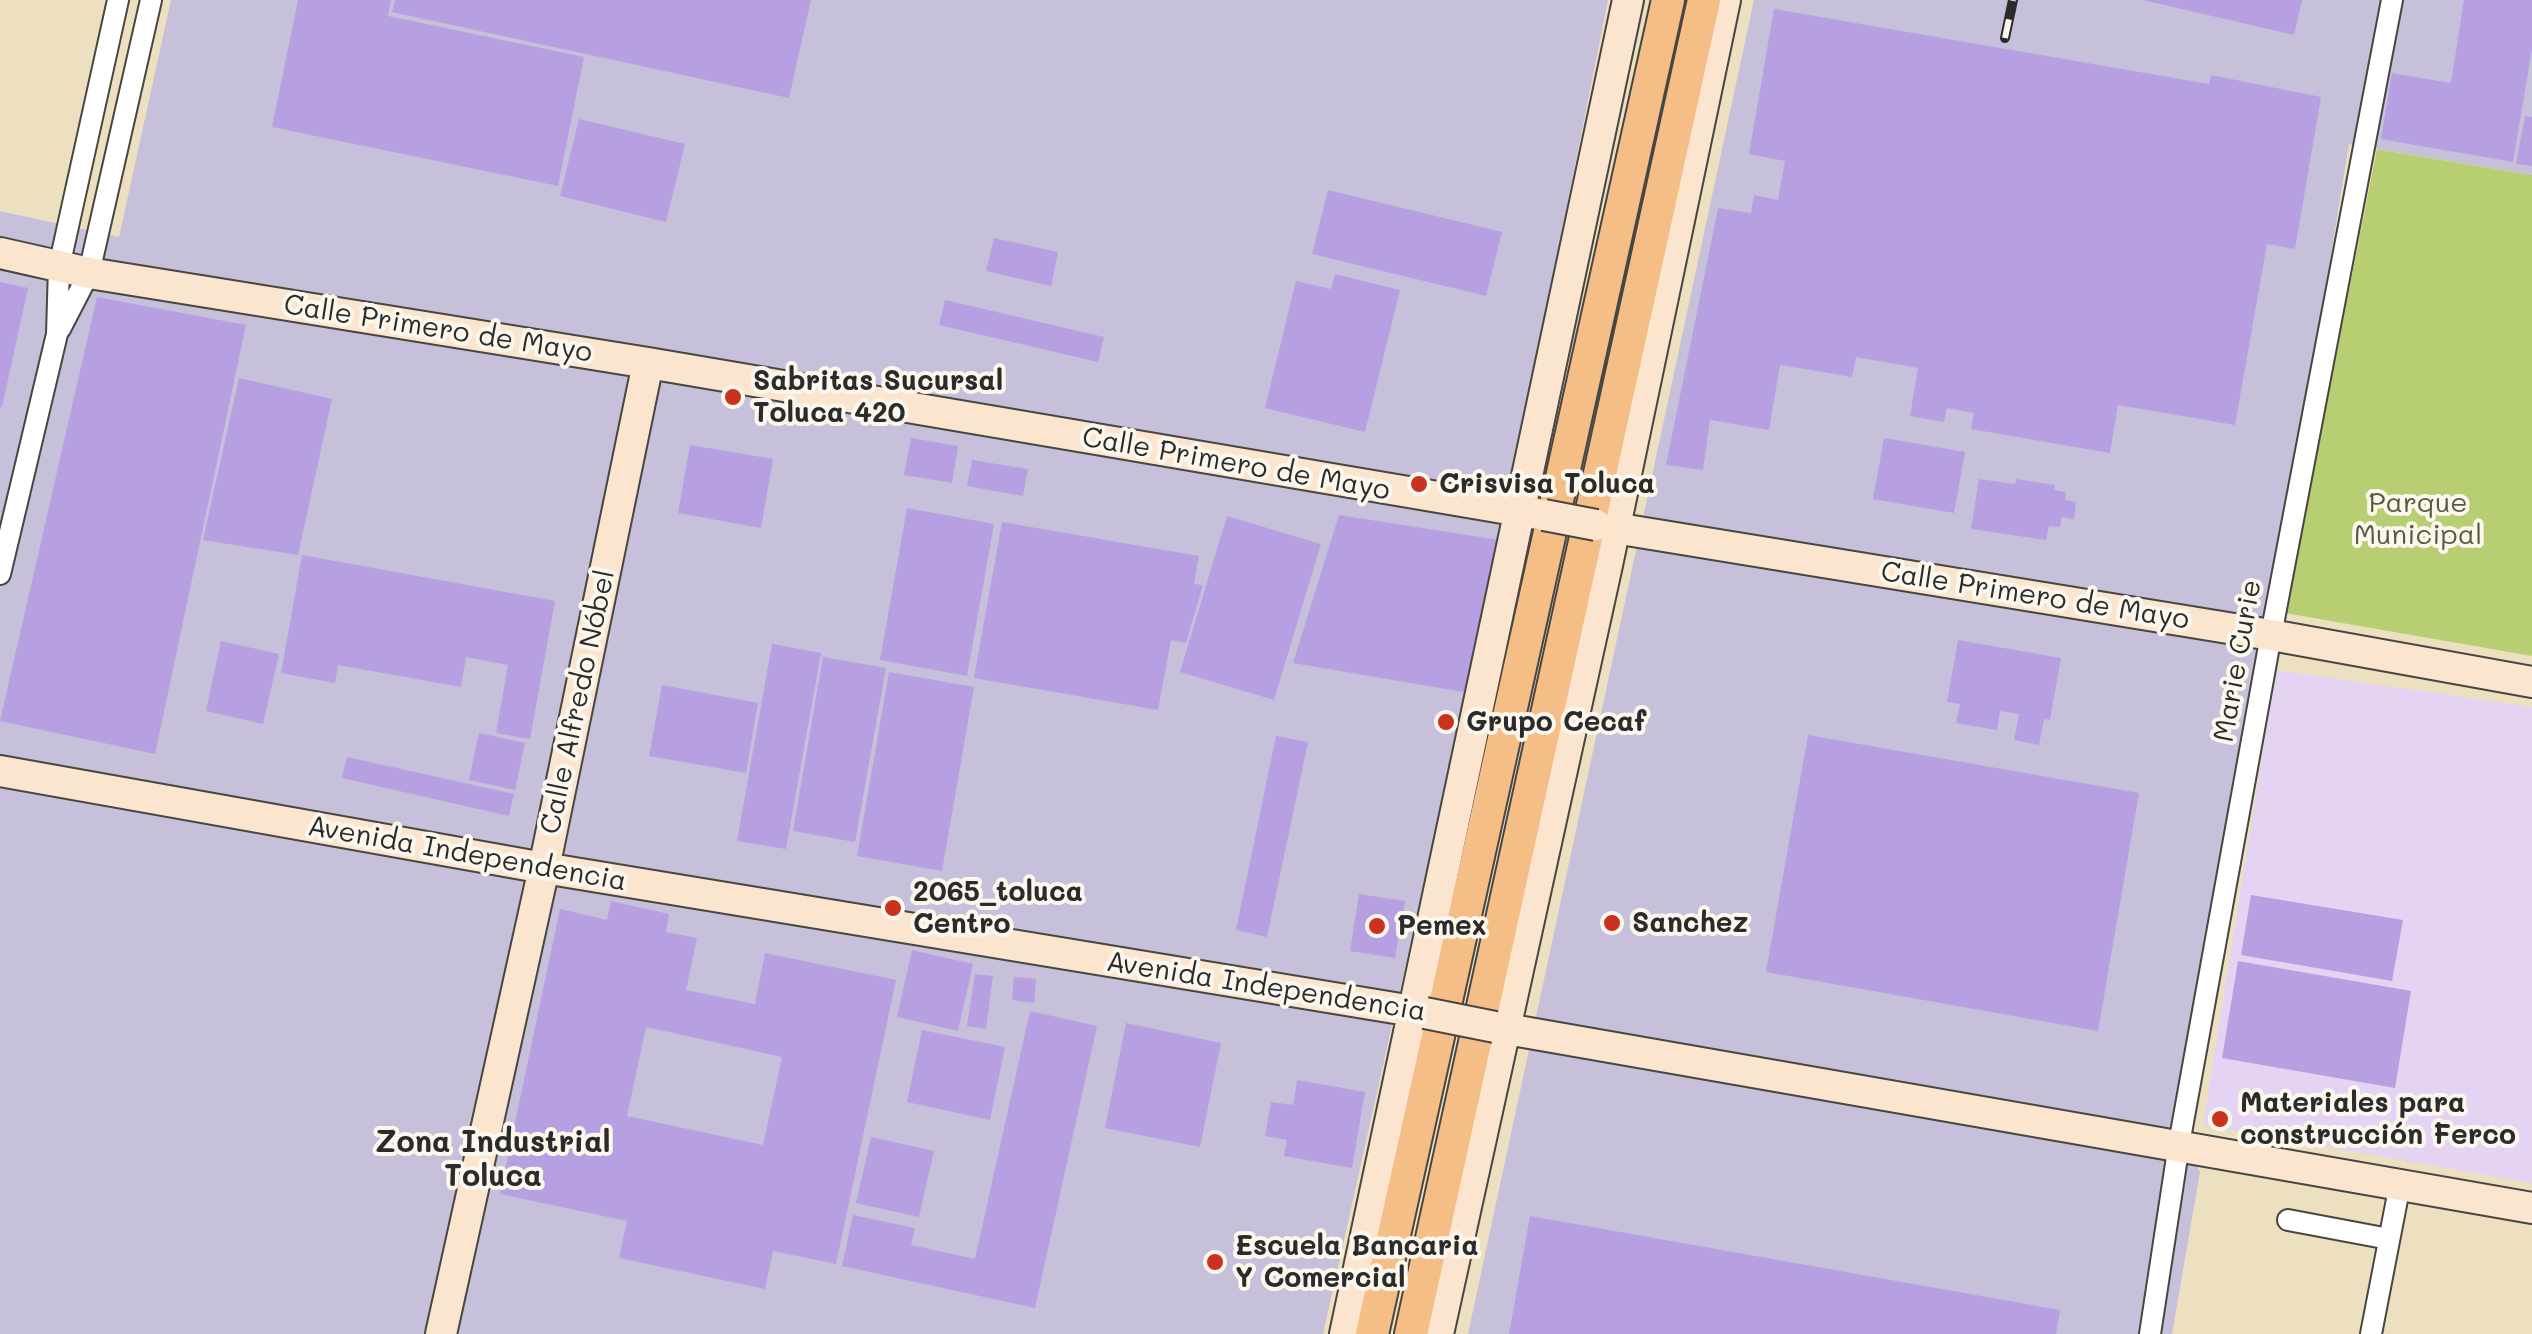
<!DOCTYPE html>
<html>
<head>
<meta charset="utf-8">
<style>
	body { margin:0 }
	canvas { display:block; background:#ede0c0 }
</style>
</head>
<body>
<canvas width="2532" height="1334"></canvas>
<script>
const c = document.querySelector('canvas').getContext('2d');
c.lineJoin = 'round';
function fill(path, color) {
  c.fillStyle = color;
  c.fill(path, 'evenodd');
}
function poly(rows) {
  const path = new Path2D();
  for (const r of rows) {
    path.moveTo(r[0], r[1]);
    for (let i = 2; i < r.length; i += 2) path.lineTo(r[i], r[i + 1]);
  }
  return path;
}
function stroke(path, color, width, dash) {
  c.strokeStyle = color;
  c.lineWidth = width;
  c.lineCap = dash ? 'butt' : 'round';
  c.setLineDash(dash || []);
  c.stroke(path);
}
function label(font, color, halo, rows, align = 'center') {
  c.font = font + ' Mali,sans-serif';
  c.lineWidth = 8;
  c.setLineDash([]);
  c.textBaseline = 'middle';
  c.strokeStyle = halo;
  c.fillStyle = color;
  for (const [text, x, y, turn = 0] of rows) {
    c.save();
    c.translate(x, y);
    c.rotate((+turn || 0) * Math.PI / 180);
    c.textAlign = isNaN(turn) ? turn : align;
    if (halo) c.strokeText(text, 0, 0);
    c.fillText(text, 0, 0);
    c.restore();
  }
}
fill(poly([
	[2276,670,2532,707,2532,1183,2203,1125]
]), '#e4d3f2');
fill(poly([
	[171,0,1608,0,1499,546,1323,1334,0,1334,0,211,119,237],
	[1754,0,2532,0,2532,175,2349,144,2187,1145,2200,1172,2172,1334,1468,1334]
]), '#c6c0da');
fill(poly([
	[2377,149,2532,175,2532,656,2285,613]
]), '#b8ce72');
fill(poly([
	[298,0,391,0,388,16,584,57,558,186,272,127],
	[395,0,811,0,789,98,392,12],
	[2143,0,2302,0,2294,35],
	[2464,0,2532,0,2532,49,2513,162,2381,139,2392,73,2451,83],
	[1774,9,2209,84,2211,75,2321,97,2295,249,2267,244,2235,425,2118,405,2110,453,1971,429,1974,413,1947,408,1944,422,1910,416,1918,368,1856,357,1852,377,1780,365,1769,430,1710,420,1703,470,1666,465,1718,208,1751,213,1754,195,1778,200,1785,161,1749,154],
	[2525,116,2532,117,2532,166,2516,164],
	[579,119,685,144,666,222,560,196],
	[1328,190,1502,232,1486,296,1312,254],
	[994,238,1058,252,1051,286,986,271],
	[1335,274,1400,290,1365,432,1265,408,1296,281,1331,289],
	[0,282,28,288,2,407,0,407],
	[97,297,246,325,155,754,0,721],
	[945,300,1104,337,1098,362,939,325],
	[239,378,332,399,298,555,203,540],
	[911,438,958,446,952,483,904,475],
	[1884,438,1965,452,1954,513,1873,499],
	[690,445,773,459,761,528,678,513],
	[972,460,1028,469,1023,496,967,486],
	[1979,479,2015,484,2016,479,2055,485,2054,490,2066,492,2065,500,2076,502,2074,519,2062,517,2060,527,2049,526,2046,540,1971,529],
	[907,508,994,524,967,676,880,660],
	[1339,515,1499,540,1464,692,1293,663],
	[1227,516,1321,544,1274,700,1180,672],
	[1002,522,1199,556,1194,584,1203,585,1186,643,1171,640,1158,710,974,678],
	[302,555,555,601,530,739,496,733,508,665,466,657,461,687,338,665,335,683,281,673],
	[1958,640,2061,658,2050,720,2044,719,2039,745,2014,740,2019,714,2000,711,1997,730,1956,723,1960,704,1947,702],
	[221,641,279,654,263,724,206,711],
	[772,644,821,653,786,849,737,841],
	[823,657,886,668,855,842,793,831],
	[889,672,974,687,942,871,857,856],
	[662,685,758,703,746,773,649,756],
	[479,733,525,743,515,790,469,780],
	[1808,735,2139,793,2098,1031,1766,972],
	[1276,736,1308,742,1267,937,1236,930],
	[347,757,514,794,509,816,342,778],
	[1359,894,1405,901,1395,958,1350,951],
	[2251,895,2403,920,2392,981,2241,955],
	[611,901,669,914,666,932,697,938,686,990,755,1004,765,953,896,980,836,1264,773,1251,765,1289,619,1258,627,1221,500,1194,560,909,607,920],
	[646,1027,782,1057,763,1145,627,1116],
	[912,950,973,964,958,1031,897,1017],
	[2238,961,2411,991,2395,1088,2222,1058],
	[975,974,993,976,986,1029,967,1026],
	[1014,977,1036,979,1034,1003,1012,1000],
	[1030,1011,1097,1026,1035,1308,842,1266,853,1215,915,1228,911,1245,975,1259],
	[1126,1023,1221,1043,1200,1147,1105,1128],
	[922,1030,1005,1047,990,1120,907,1102],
	[1297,1080,1365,1092,1352,1168,1284,1156,1287,1140,1265,1136,1271,1102,1293,1105],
	[871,1137,934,1151,919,1217,856,1203],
	[1530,1216,2060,1310,2056,1334,1509,1334]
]), '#b6a0e1');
const street = poly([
	[60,329,89,273,151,0],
	[0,574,57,334,59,267,118,0],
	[2288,1220,2389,1239],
	[2150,1334,2179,1144,2271,635,2392,0],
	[2371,1334,2400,1184]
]);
const secondary = poly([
	[0,253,89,273,648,363,1544,515],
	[1596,525,2271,635,2532,682],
	[0,771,544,868,1425,1013],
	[1495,1027,2532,1208],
	[441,1334,544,868,648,363],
	[1345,1334,1628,0],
	[1438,1334,1607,565,1725,0]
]);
const primary = poly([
	[1372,1334,1668,0],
	[1411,1334,1704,0]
]);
stroke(street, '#484641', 24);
stroke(secondary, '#484641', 34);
stroke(primary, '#484641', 36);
stroke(street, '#fff', 20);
stroke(secondary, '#fbe5cf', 30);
stroke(primary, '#f6be87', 32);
const rail = poly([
	[2005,38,2013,0]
]);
stroke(rail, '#2b2b2b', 10);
stroke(rail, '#fbf7ec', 6, [19]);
const secondaryBridge = poly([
	[1544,515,1596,525],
	[1425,1013,1495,1027]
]);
stroke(secondaryBridge, '#484641', 34, []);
stroke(secondaryBridge, '#fbe5cf', 30);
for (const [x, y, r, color] of [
	[733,397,10,"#c8321e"],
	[1419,484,10,"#c8321e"],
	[1446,722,10,"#c8321e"],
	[893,908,10,"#c8321e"],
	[1612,923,10,"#c8321e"],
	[1377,926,10,"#c8321e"],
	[2220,1119,10,"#c8321e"],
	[1215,1262,10,"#c8321e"]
]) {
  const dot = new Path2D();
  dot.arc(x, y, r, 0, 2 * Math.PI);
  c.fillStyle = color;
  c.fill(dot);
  stroke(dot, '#fbf7ec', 4);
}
label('28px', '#2b2b2b', '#fbf7ec', [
	["Calle Primero de Mayo",438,329,9],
	["Calle Primero de Mayo",1236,464,10],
	["Calle Primero de Mayo",2035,596,9],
	["Marie Curie",2238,661,-80],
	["Calle Alfredo Nóbel",578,702,-78],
	["Avenida Independencia",467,854,10],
	["Avenida Independencia",1266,987,9]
]);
label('bold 28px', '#2b2b2b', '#fbf7ec', [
	["Sabritas Sucursal",753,381],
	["Toluca 420",753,413],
	["Crisvisa Toluca",1439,484],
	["Grupo Cecaf",1466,722],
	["2065_toluca",913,892],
	["Centro",913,924],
	["Sanchez",1632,923],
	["Pemex",1397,926],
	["Materiales para",2240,1103],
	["construcción Ferco",2240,1135],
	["Escuela Bancaria",1235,1246],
	["Y Comercial",1235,1278]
], 'left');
label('28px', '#555c40', '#fbf7ec', [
	["Parque",2418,503],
	["Municipal",2418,535]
]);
label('bold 30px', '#2b2b2b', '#fbf7ec', [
	["Zona Industrial",493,1143],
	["Toluca",493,1177]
]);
</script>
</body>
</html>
